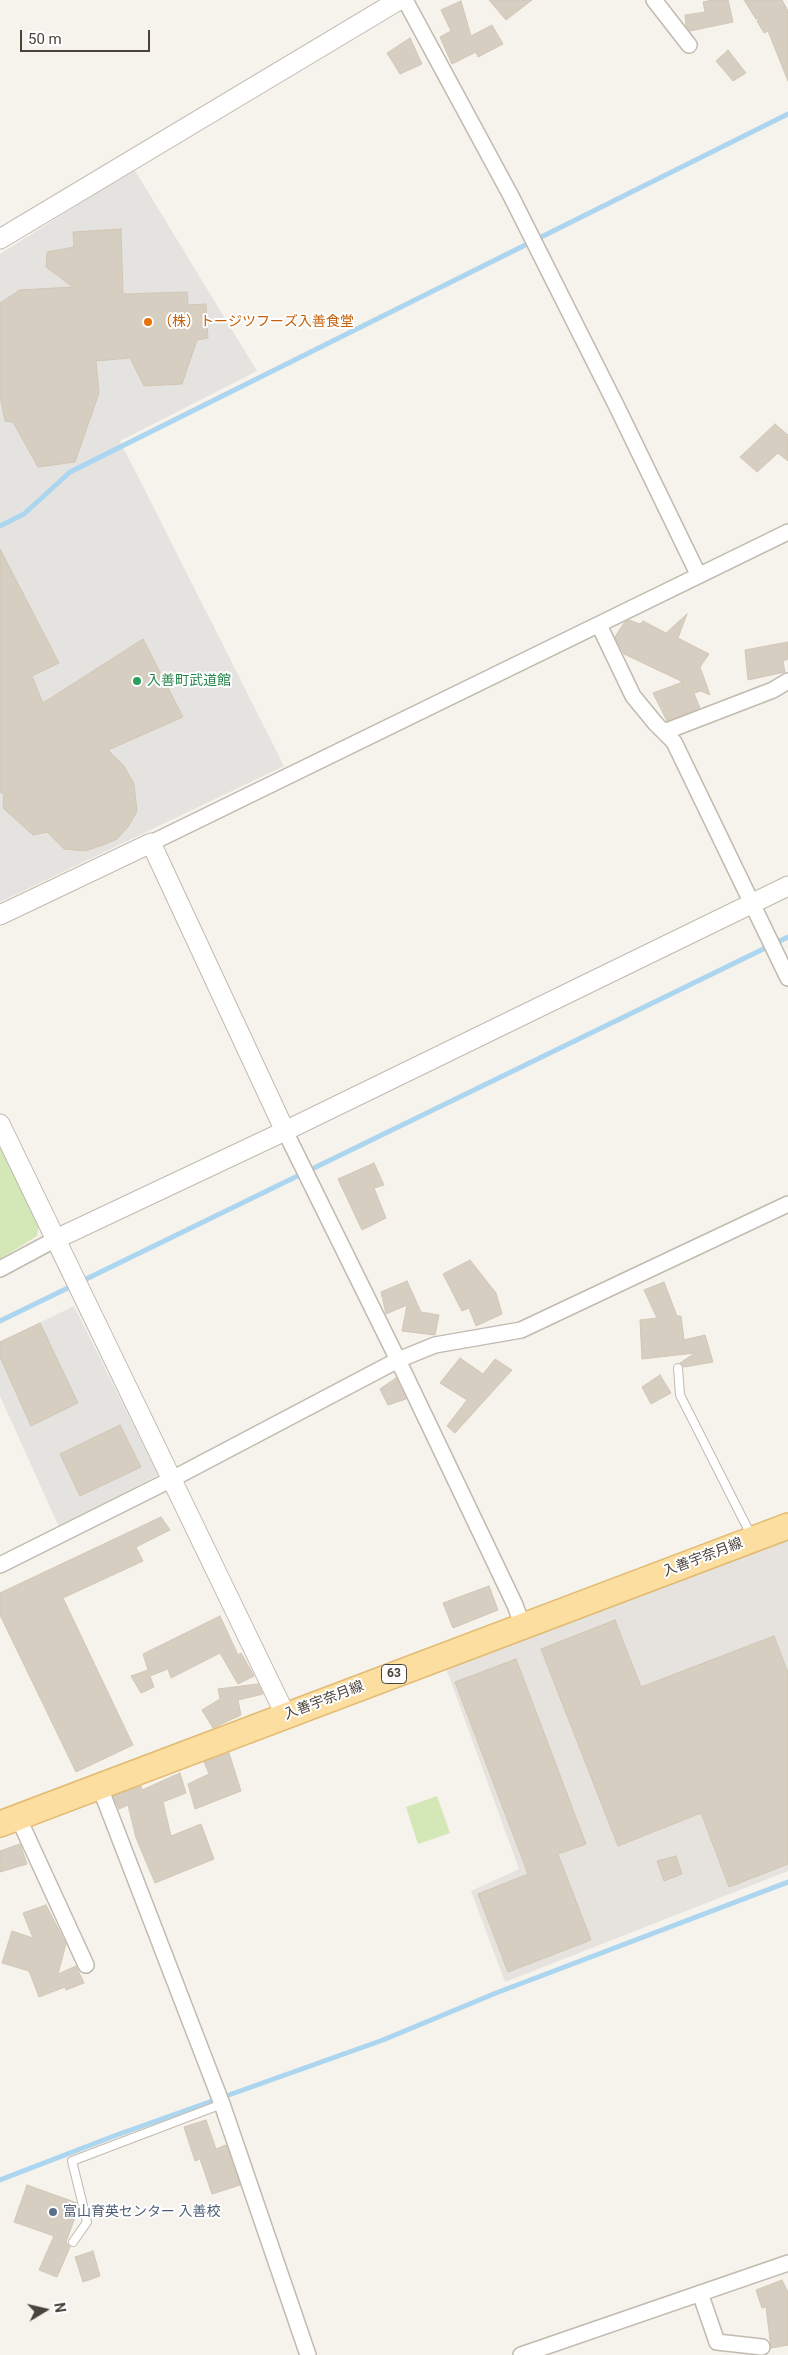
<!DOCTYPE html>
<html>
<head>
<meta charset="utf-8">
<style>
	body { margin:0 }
	#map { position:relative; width:788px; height:2355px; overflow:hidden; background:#f6f2ec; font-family:Roboto,sans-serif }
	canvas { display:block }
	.north { position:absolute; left:20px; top:2285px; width:50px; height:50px; -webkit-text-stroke:4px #fff; paint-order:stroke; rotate:81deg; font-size:14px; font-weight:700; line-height:20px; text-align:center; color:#4a433a }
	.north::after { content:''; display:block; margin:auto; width:18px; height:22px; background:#4a433a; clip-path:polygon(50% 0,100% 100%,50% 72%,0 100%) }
	.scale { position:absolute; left:20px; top:30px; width:130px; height:22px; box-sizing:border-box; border:2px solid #4a433a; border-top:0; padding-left:6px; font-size:15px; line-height:18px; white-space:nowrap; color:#4a433a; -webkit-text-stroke:4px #fff; paint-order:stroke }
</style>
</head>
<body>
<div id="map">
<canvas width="788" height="2355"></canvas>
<div class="north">N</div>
<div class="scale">50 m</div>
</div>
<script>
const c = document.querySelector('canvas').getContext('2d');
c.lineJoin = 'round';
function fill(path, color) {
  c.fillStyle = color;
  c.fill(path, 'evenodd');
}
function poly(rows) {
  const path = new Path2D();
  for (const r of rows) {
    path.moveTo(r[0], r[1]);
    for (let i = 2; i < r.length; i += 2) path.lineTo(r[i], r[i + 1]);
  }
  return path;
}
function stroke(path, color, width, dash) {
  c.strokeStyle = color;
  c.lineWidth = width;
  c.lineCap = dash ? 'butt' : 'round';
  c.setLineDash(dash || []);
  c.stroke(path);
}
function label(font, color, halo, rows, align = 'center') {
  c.font = font + ' Roboto,"Noto Sans JP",sans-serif';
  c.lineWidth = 4;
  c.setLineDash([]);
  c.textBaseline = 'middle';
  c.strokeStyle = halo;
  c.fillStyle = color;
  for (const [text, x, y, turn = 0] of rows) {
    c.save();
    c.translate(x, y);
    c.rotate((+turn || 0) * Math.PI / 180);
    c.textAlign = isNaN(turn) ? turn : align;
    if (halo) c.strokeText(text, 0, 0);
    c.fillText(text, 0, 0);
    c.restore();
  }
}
fill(poly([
	[788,1536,788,1871,505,1982,471,1891,519,1869,446,1668]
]), '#e6e2dd');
fill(poly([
	[0,1145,39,1224,37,1236,0,1259],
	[437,1796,450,1833,418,1844,406,1807]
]), '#d4e8b7');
fill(poly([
	[134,169,257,371,120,441,284,766,0,902,0,254],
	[74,1306,158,1475,59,1527,0,1396,0,1342]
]), '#e5e3e0');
stroke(poly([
	[0,526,24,514,70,472,788,114],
	[0,1321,788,937],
	[0,2180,114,2136,383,2040,496,1993,788,1882]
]), '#acd6ef', 5);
const building = poly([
	[489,0,532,0,506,20,489,0],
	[712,0,728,0,733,22,690,31,686,26,685,15,705,12,703,2,712,0],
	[744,0,782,0,788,11,788,81,768,31,764,33,757,21,760,18,756,19,744,0],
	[461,1,471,36,492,25,503,44,478,57,476,52,452,64,440,37,451,31,441,10,461,1],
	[410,38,422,64,400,74,387,53,410,38],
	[728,50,746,73,733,81,716,61,728,50],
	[121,229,123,294,187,292,188,305,206,304,208,338,197,340,182,384,144,386,130,358,96,361,99,393,75,462,38,467,13,422,5,421,0,396,0,303,20,290,73,287,46,267,47,252,74,247,73,232,121,229],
	[775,424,788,435,788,461,778,453,757,472,740,457,775,424],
	[0,549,59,663,32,676,43,703,143,639,183,717,108,750,124,766,134,784,137,811,128,827,117,839,103,845,85,851,64,849,47,832,33,835,3,808,4,794,0,792,0,549],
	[687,614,678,638,709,654,700,667,710,695,701,691,694,693,700,708,667,721,653,693,683,682,624,654,615,637,624,623,629,620,640,624,643,621,666,633,687,614],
	[788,642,788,659,783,661,785,672,748,680,745,650,788,642],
	[374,1163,384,1185,374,1188,386,1218,362,1230,338,1179,374,1163],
	[470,1260,496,1293,502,1314,476,1326,469,1308,462,1311,443,1274,470,1260],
	[407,1281,421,1312,439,1315,435,1335,402,1331,407,1305,386,1314,381,1292,407,1281],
	[664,1282,677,1316,681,1316,684,1340,705,1335,713,1362,684,1367,680,1363,695,1353,642,1359,640,1320,657,1318,644,1290,664,1282],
	[40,1323,78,1403,31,1426,0,1357,0,1342,40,1323],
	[460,1358,483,1374,495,1359,512,1370,455,1433,447,1426,467,1400,440,1383,460,1358],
	[660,1375,671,1393,651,1404,642,1387,660,1375],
	[396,1378,406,1399,388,1405,380,1389,396,1378],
	[120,1425,141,1467,80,1496,60,1454,120,1425],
	[161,1517,170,1530,136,1547,143,1561,63,1598,133,1745,76,1772,0,1615,0,1593,161,1517],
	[489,1586,498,1610,453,1628,443,1603,489,1586],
	[220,1616,238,1655,241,1653,254,1676,238,1684,220,1653,171,1678,168,1669,150,1676,154,1687,141,1693,131,1676,148,1670,143,1654,220,1616],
	[615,1620,641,1687,774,1636,788,1673,788,1864,729,1887,701,1813,618,1846,541,1649,615,1620],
	[516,1659,586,1844,558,1854,591,1940,508,1972,478,1894,528,1874,455,1682,516,1659],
	[258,1684,263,1694,238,1700,241,1715,213,1728,202,1710,220,1699,218,1689,258,1684],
	[229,1753,241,1791,195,1809,188,1784,209,1774,204,1762,229,1753],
	[180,1773,186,1793,163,1802,171,1836,201,1824,214,1859,155,1883,136,1838,128,1805,119,1809,113,1796,141,1786,142,1790,180,1773],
	[20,1844,27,1864,0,1872,0,1851,20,1844],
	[676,1856,682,1874,664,1881,657,1861,676,1856],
	[46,1905,66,1944,58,1974,76,1966,84,1983,66,1990,65,1987,39,1997,29,1971,2,1963,12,1931,33,1938,23,1913,46,1905],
	[206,2120,216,2149,226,2145,240,2185,212,2194,200,2159,195,2161,184,2127,206,2120],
	[27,2185,77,2203,78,2209,66,2242,70,2247,57,2277,39,2270,54,2236,14,2222,27,2185],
	[93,2251,100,2276,83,2282,75,2257,93,2251],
	[782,2280,788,2292,788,2345,771,2348,766,2307,762,2308,756,2290,782,2280]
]);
fill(building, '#d7cec2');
stroke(building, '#d2c6b5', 1);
const service = poly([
	[678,1368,680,1395,751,1535],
	[73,2242,87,2222,72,2161,222,2104]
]);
const minor = poly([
	[405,0,511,196,618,409,698,574],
	[654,0,689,45],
	[599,625,633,696,656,724,674,742,788,978],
	[664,732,773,690,788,681],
	[151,843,788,532],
	[285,1131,398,1360,515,1605,523,1627],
	[0,1269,56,1239],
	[0,1565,172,1479,398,1360,435,1345,521,1330,788,1204],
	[99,1785,222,2104,308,2355],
	[18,1817,86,1965],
	[700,2293,717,2342,762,2347],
	[521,2355,788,2263]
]);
const tertiary = poly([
	[0,239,399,0],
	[0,915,151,843,285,1131],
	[0,1124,286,1716],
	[56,1239,285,1131,788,886]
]);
const primary = poly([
	[0,1824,788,1526]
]);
stroke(service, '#c1baaf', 10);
stroke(minor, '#c1baaf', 18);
stroke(tertiary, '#c1baaf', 21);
stroke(primary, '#e1ba6f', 28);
stroke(service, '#fff', 8);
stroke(minor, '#fff', 15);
stroke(tertiary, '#fff', 19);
stroke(primary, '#fbdea0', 25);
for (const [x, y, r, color] of [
	[148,322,5,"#e8710a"],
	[137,681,5,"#2e9e5b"],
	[53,2212,5,"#5c6f8a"]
]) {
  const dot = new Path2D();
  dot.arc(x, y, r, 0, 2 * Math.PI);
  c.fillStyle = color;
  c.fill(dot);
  stroke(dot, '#fff', 2);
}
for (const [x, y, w] of [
	[394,1674,25]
]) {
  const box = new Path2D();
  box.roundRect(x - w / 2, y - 9.5, w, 19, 4);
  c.fillStyle = '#fff';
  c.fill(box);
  stroke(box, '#4a433a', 1);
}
label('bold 12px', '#4a433a', null, [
	["63",394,1674]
]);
label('14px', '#c56008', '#fff', [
	["（株）トージツフーズ入善食堂",158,322]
], 'left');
label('14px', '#27864d', '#fff', [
	["入善町武道館",147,681]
], 'left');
label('14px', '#4a433a', '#fff', [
	["入善宇奈月線",703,1558,-21],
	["入善宇奈月線",324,1701,-21]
]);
label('14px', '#4e5e75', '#fff', [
	["富山育英センター 入善校",63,2212]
], 'left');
</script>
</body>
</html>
